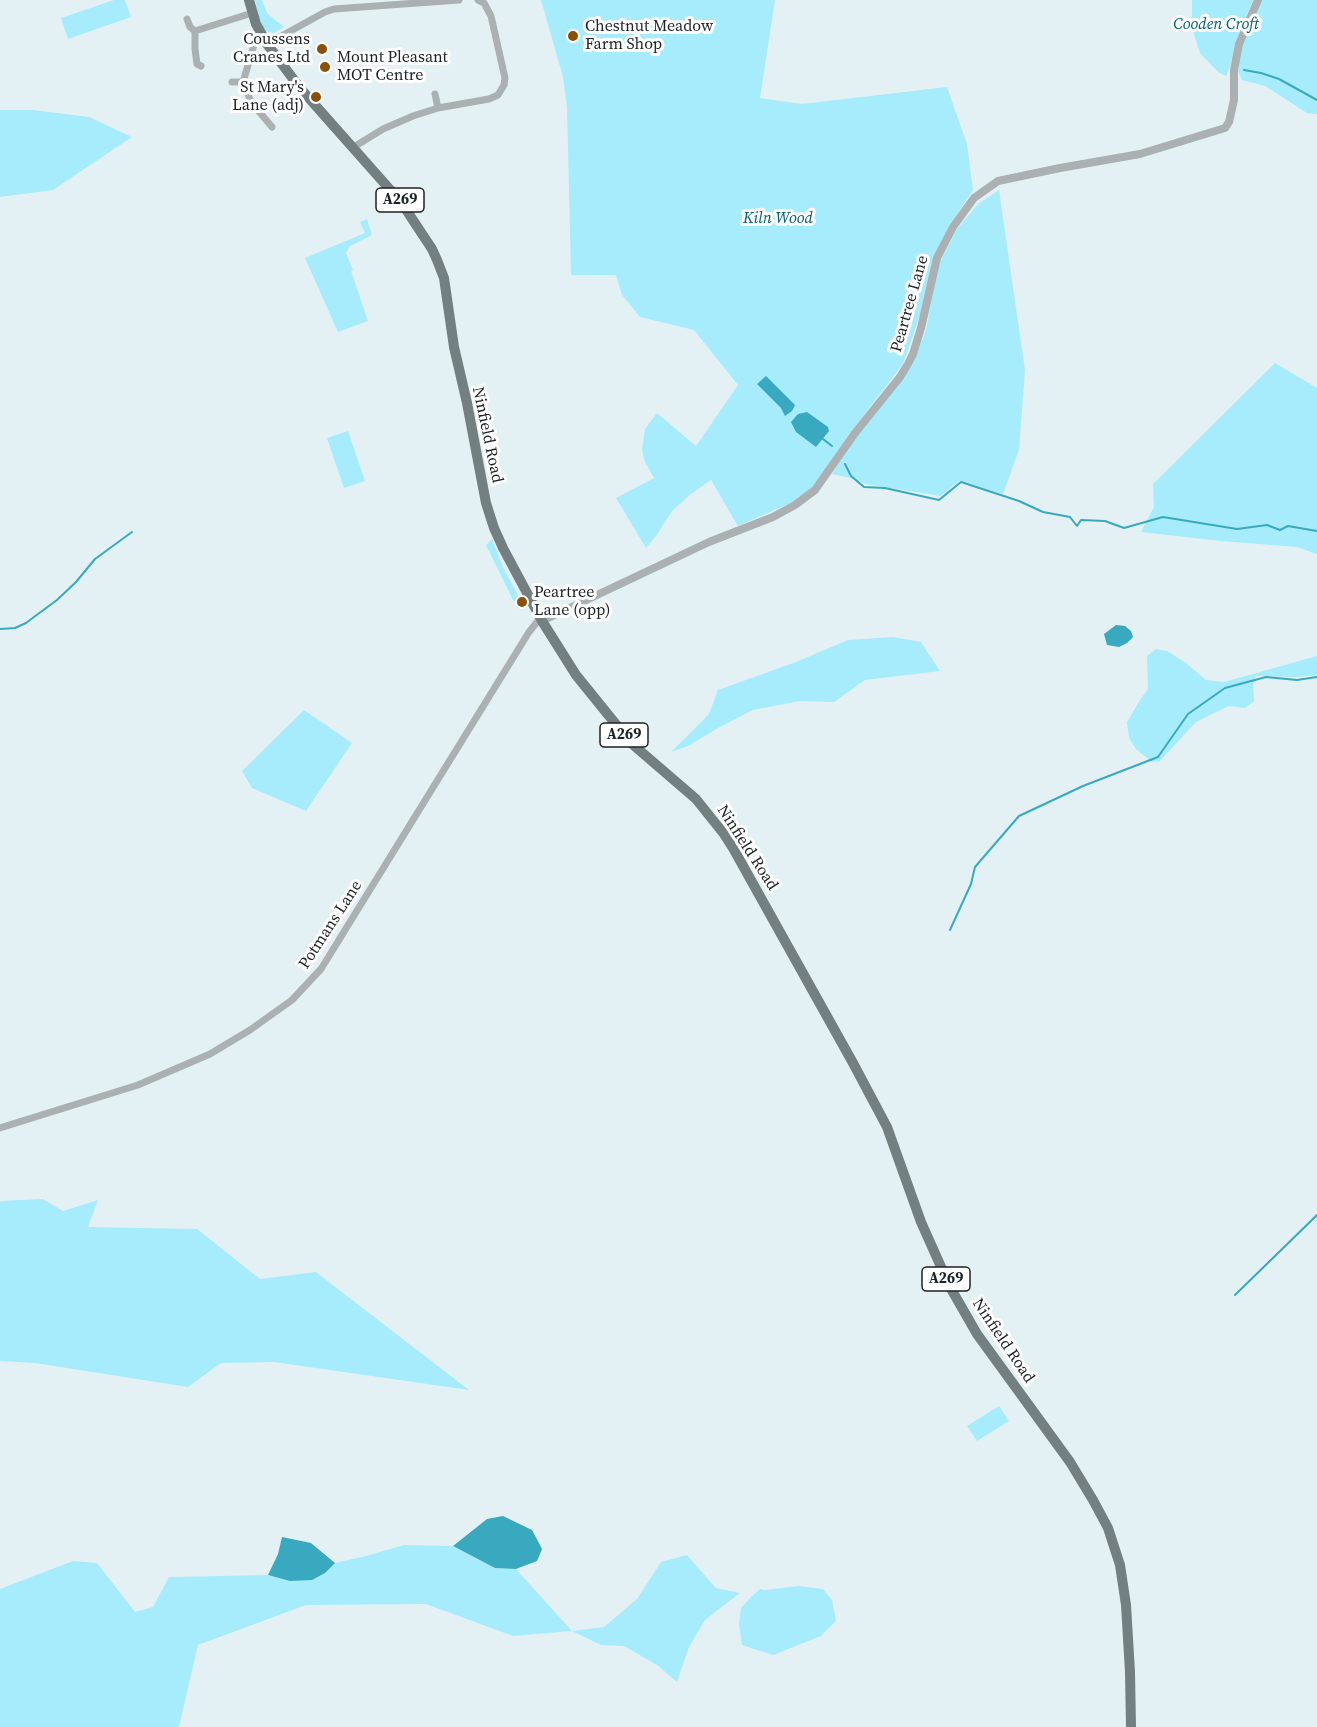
<!DOCTYPE html>
<html>
<head>
<meta charset="utf-8">
<style>
	body { margin:0 }
	canvas { display:block; background:#e3f1f4 }
</style>
</head>
<body>
<canvas width="1317" height="1727"></canvas>
<script>
const c = document.querySelector('canvas').getContext('2d');
c.lineJoin = 'round';
function fill(path, color) {
  c.fillStyle = color;
  c.fill(path, 'evenodd');
}
function poly(rows) {
  const path = new Path2D();
  for (const r of rows) {
    path.moveTo(r[0], r[1]);
    for (let i = 2; i < r.length; i += 2) path.lineTo(r[i], r[i + 1]);
  }
  return path;
}
function stroke(path, color, width, dash) {
  c.strokeStyle = color;
  c.lineWidth = width;
  c.lineCap = dash ? 'butt' : 'round';
  c.setLineDash(dash || []);
  c.stroke(path);
}
function label(font, color, halo, rows, align = 'center') {
  c.font = font + ' "Source Serif 4",serif';
  c.lineWidth = 6;
  c.setLineDash([]);
  c.textBaseline = 'middle';
  c.strokeStyle = halo;
  c.fillStyle = color;
  for (const [text, x, y, turn = 0] of rows) {
    c.save();
    c.translate(x, y);
    c.rotate((+turn || 0) * Math.PI / 180);
    c.textAlign = isNaN(turn) ? turn : align;
    if (halo) c.strokeText(text, 0, 0);
    c.fillText(text, 0, 0);
    c.restore();
  }
}
fill(poly([
	[114,0,125,0,131,17,68,39,61,18],
	[255,0,262,0,267,13,284,27,274,33,265,31,259,18],
	[541,0,775,0,760,98,802,104,947,87,967,144,973,190,949,226,934,257,922,309,903,364,849,434,815,485,793,502,738,526,711,480,691,494,672,511,656,536,646,548,616,498,654,478,645,462,642,450,645,429,657,413,696,446,738,385,694,330,640,317,622,295,616,275,571,275,567,107,563,77],
	[1192,0,1253,0,1236,41,1230,67,1226,76,1218,72,1200,53,1192,28],
	[1262,0,1317,0,1317,97,1315,101,1317,102,1317,114,1307,113,1265,86,1242,80,1238,71,1241,48],
	[0,110,33,110,89,117,132,137,53,190,0,197],
	[999,190,1025,370,1019,450,1003,494,959,481,941,496,865,484,851,478,832,474,851,444,912,366,926,330,936,277,941,260,957,229,978,204],
	[367,219,372,235,350,246,346,253,353,270,351,271,368,321,338,332,305,258,365,233,360,222],
	[1275,363,1317,388,1317,554,1297,547,1221,541,1141,532,1154,507,1153,484],
	[348,431,365,481,344,488,327,438],
	[492,539,503,567,518,595,514,602,486,545],
	[893,637,921,642,940,671,865,680,834,702,800,701,753,710,718,728,688,746,671,752,709,714,718,690,796,662,848,640],
	[1156,649,1167,651,1186,663,1206,680,1224,682,1317,656,1317,675,1296,677,1256,676,1253,684,1254,701,1245,708,1229,706,1196,722,1160,761,1152,762,1136,749,1129,738,1127,722,1140,700,1148,689,1147,656],
	[304,710,352,743,306,811,252,788,242,771],
	[43,1199,63,1211,98,1200,88,1227,197,1229,260,1279,316,1272,469,1390,274,1362,221,1363,188,1387,35,1363,0,1361,0,1201],
	[999,1406,1009,1421,977,1441,967,1426],
	[404,1545,453,1546,495,1568,516,1569,572,1631,604,1627,637,1599,661,1562,687,1555,716,1588,740,1593,705,1620,689,1647,677,1682,657,1665,624,1646,601,1645,572,1631,513,1636,426,1604,306,1605,198,1645,179,1727,0,1727,0,1589,73,1561,97,1563,135,1612,153,1607,169,1577,268,1575,290,1581,325,1573,335,1563,366,1556],
	[798,1586,823,1589,832,1600,836,1621,821,1636,773,1655,742,1645,739,1624,741,1608,751,1597,760,1589,765,1590]
]), '#a7ecfc');
fill(poly([
	[766,376,795,405,792,411,785,416,781,408,757,384],
	[807,412,828,427,829,431,816,447,796,432,791,422,798,414],
	[1116,625,1125,626,1131,631,1133,637,1127,643,1119,647,1107,645,1104,634],
	[503,1516,532,1530,542,1549,537,1561,516,1569,495,1568,453,1546,487,1519],
	[282,1537,311,1543,335,1563,325,1573,312,1580,290,1581,268,1575,278,1554]
]), '#38a9bf');
stroke(poly([
	[1244,70,1261,73,1279,79,1317,100],
	[823,439,832,446],
	[845,464,851,476,864,487,885,488,939,500,961,482,1019,501,1043,512,1070,517,1077,526,1081,520,1105,521,1124,528,1163,517,1237,529,1267,525,1280,530,1288,526,1317,531],
	[0,629,15,628,26,623,38,614,57,600,76,582,95,559,132,532],
	[950,930,971,884,975,867,1019,816,1083,786,1158,757,1188,714,1225,688,1266,677,1297,680,1317,677],
	[1235,1295,1317,1215]
]), '#38a9bf', 2);
stroke(poly([
	[187,19,190,27,195,31],
	[260,34,254,45,243,82,251,102,272,127],
	[267,44,325,12,334,9,459,0],
	[201,66,197,64,195,49,195,31,252,13],
	[232,82,243,82],
	[435,94,438,108],
	[357,145,383,129,413,116,438,108,489,99,498,95,504,85,505,78,491,16,484,3,478,0],
	[0,1128,138,1085,210,1054,250,1030,292,1000,321,969,529,632,537,622,542,621]
]), '#abb1b3', 7);
stroke(poly([
	[542,621,709,542,773,517,795,505,815,490,855,433,900,377,908,364,913,354,921,328,937,258,953,227,974,198,998,181,1060,168,1140,154,1225,128,1229,122,1234,100,1234,70,1239,44,1258,0]
]), '#abb1b3', 8);
stroke(poly([
	[249,0,256,24,267,44,300,88,401,202,432,249,437,260,444,278,454,347,467,403,486,503,494,528,503,548,542,621,576,675,631,743,696,799,724,834,733,848,853,1063,887,1127,921,1222,950,1287,977,1334,1070,1462,1093,1500,1108,1528,1120,1565,1126,1605,1130,1672,1131,1727]
]), '#747f81', 10);
for (const [x, y, r, color] of [
	[573,36,6,"#8a5007"],
	[322,49,6,"#8a5007"],
	[325,67,6,"#8a5007"],
	[316,97,6,"#8a5007"],
	[522,602,6,"#8a5007"]
]) {
  const dot = new Path2D();
  dot.arc(x, y, r, 0, 2 * Math.PI);
  c.fillStyle = color;
  c.fill(dot);
  stroke(dot, '#fff', 2);
}
for (const [x, y, w] of [
	[400,200,48],
	[624,735,48],
	[946,1279,48]
]) {
  const box = new Path2D();
  box.roundRect(x - w / 2, y - 12, w, 24, 4.5);
  c.fillStyle = '#fff';
  c.fill(box);
  stroke(box, '#1d2224', 1.5);
}
label('bold 15px', '#1d2224', null, [
	["A269",400,200],
	["A269",624,735],
	["A269",946,1279]
]);
label('italic 16px', '#006272', '#fff', [
	["Cooden Croft",1216,25],
	["Kiln Wood",778,219]
]);
label('16px', '#1d2224', '#fff', [
	["Chestnut Meadow",585,27],
	["Farm Shop",585,45],
	["Coussens",310,40,"right"],
	["Cranes Ltd",310,58,"right"],
	["Mount Pleasant",337,58],
	["MOT Centre",337,76],
	["St Mary's",304,88,"right"],
	["Lane (adj)",304,106,"right"],
	["Peartree",534,593],
	["Lane (opp)",534,611]
], 'left');
label('16px', '#1d2224', '#fff', [
	["Peartree Lane",910,304,-74],
	["Ninfield Road",487,435,78],
	["Ninfield Road",747,848,57],
	["Potmans Lane",331,925,-57],
	["Ninfield Road",1003,1341,56]
]);
</script>
</body>
</html>
